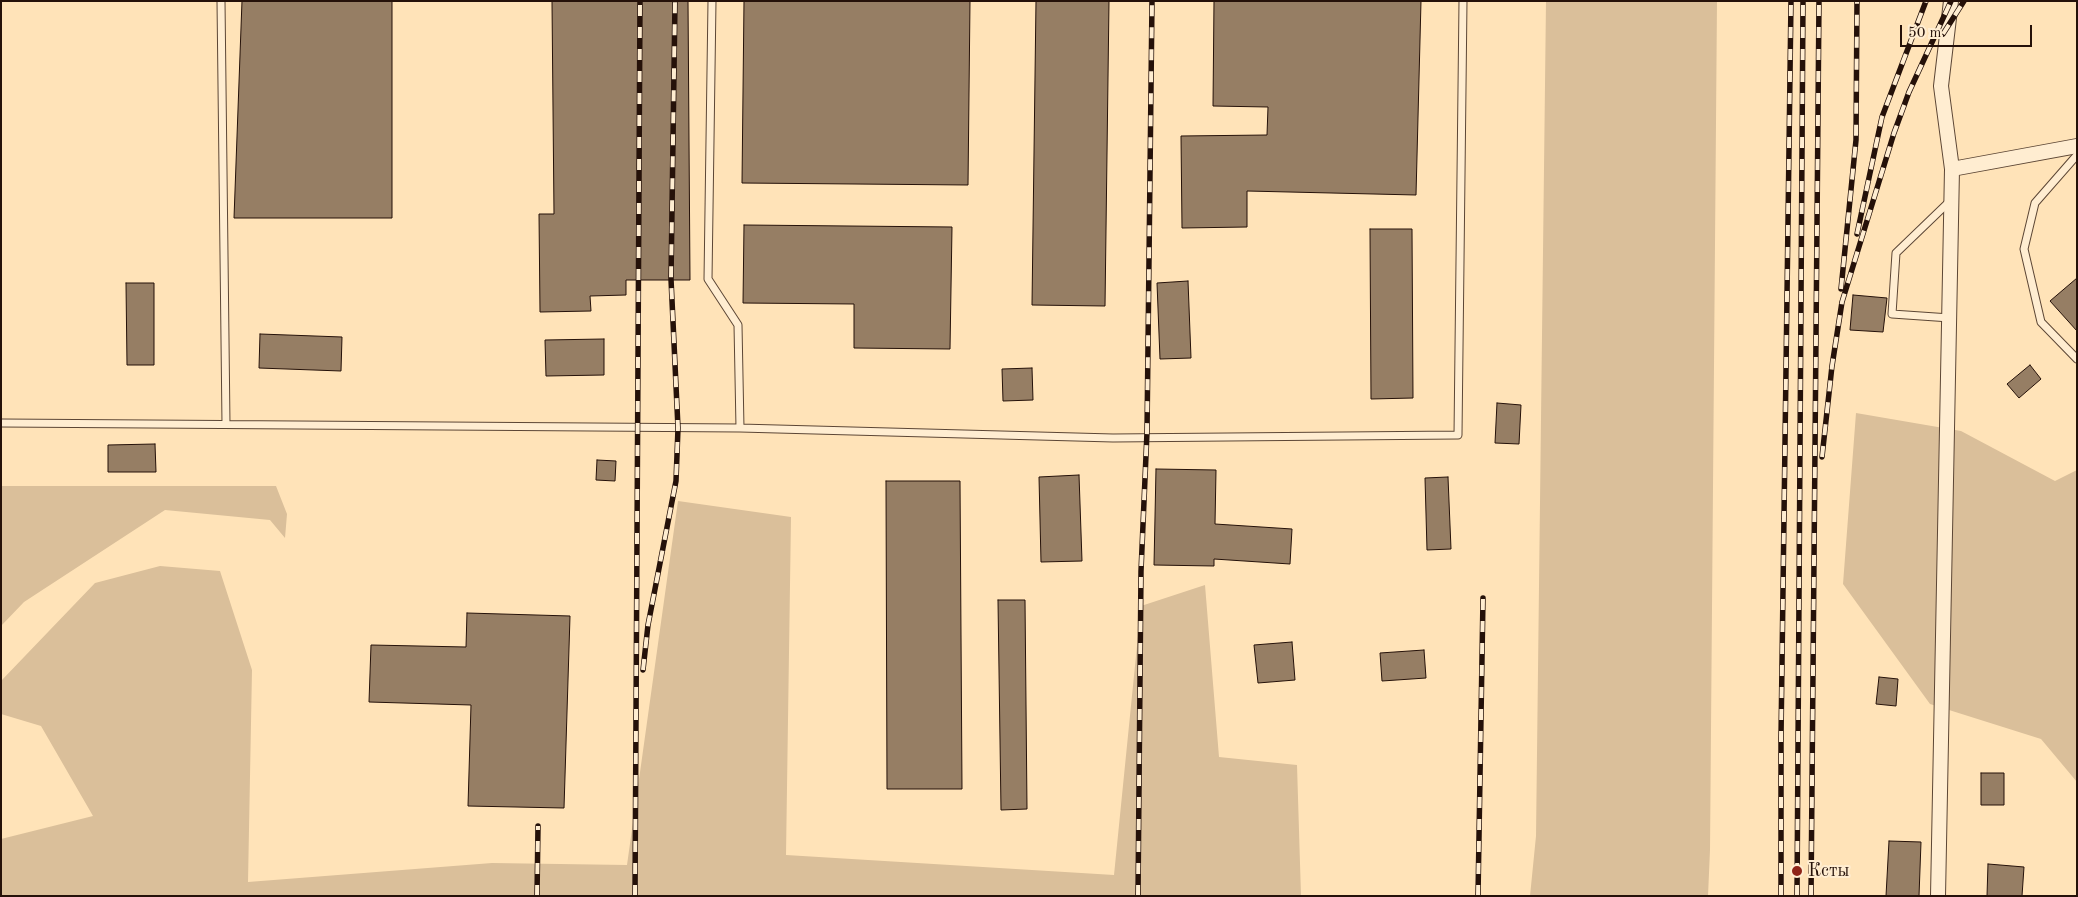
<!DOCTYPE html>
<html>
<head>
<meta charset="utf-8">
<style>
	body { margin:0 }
	#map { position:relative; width:2078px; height:897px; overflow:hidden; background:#ffe3b8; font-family:"Old Standard TT",serif }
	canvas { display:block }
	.frame { position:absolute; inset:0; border:2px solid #251109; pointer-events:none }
	.scale { position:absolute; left:1900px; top:25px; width:132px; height:22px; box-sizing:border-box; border:2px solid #251109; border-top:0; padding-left:6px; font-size:15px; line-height:18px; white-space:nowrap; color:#251109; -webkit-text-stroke:4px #ffedd1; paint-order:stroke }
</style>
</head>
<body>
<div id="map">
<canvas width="2078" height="897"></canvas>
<div class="frame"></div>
<div class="scale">50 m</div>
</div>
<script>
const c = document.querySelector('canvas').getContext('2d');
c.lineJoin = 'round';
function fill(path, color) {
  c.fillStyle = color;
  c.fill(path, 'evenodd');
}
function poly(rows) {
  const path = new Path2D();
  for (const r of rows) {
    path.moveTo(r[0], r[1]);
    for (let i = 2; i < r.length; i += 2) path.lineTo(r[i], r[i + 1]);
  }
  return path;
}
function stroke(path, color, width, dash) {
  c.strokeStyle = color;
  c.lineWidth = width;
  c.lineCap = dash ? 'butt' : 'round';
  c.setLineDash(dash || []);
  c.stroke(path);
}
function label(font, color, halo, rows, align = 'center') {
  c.font = font + ' "Old Standard TT",serif';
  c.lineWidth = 4;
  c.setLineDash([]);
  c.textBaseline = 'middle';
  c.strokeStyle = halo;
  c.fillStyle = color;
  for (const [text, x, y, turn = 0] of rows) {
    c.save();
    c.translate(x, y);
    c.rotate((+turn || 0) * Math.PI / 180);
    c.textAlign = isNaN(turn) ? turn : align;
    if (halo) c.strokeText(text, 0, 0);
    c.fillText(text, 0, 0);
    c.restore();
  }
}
fill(poly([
	[1546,1,1717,1,1710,850,1708,896,1530,896,1536,836],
	[1856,413,1961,431,2055,481,2077,470,2077,782,2041,739,1930,704,1843,584],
	[1,486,276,486,287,514,285,538,270,520,165,510,24,602,1,626],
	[678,501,791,517,786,855,1114,875,1141,606,1205,585,1219,757,1297,765,1301,896,1,896,1,839,93,816,41,726,1,714,1,681,95,583,160,566,220,571,252,670,248,882,492,863,627,865]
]), '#dabf9a');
const building = poly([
	[242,1,392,1,392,218,234,218,242,1],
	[552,1,688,1,690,280,626,280,626,295,590,296,591,311,540,312,539,214,554,214,552,1],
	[744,1,970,1,968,185,742,183,744,1],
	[1036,1,1109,1,1105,306,1032,305,1036,1],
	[1214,1,1421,1,1416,195,1247,191,1247,227,1182,228,1181,136,1267,135,1268,107,1213,106,1214,1],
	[744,225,952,227,950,349,854,348,854,304,743,303,744,225],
	[1370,229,1412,229,1413,398,1371,399,1370,229],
	[2077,278,2077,331,2050,301,2077,278],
	[1188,281,1191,358,1160,359,1157,283,1188,281],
	[126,283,154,283,154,365,127,365,126,283],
	[1853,295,1887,298,1883,332,1850,330,1853,295],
	[260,334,342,337,341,371,259,368,260,334],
	[604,339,604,375,546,376,545,340,604,339],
	[2030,365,2041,379,2019,398,2007,384,2030,365],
	[1032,368,1033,400,1003,401,1002,369,1032,368],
	[1497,403,1521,405,1519,444,1495,443,1497,403],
	[155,444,156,472,108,472,108,445,155,444],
	[597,460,616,461,615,481,596,480,597,460],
	[1156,469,1216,470,1215,524,1292,529,1290,564,1214,559,1214,566,1154,565,1156,469],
	[1079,475,1082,561,1041,562,1039,477,1079,475],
	[1448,477,1451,549,1427,550,1425,478,1448,477],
	[886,481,960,481,962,789,887,789,886,481],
	[998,600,1025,600,1027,809,1001,810,998,600],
	[467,613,570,616,564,808,468,806,471,705,369,702,371,645,466,647,467,613],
	[1292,642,1295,680,1258,683,1254,645,1292,642],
	[1424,650,1426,678,1382,681,1380,653,1424,650],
	[1879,677,1898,679,1896,706,1876,704,1879,677],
	[1981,773,2004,773,2004,805,1981,805,1981,773],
	[1889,841,1921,842,1919,896,1886,896,1889,841],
	[1988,864,2024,867,2022,896,1987,896,1988,864]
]);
fill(building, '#967e64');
stroke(building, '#251109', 1);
const lane = poly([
	[221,1,226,424],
	[712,1,708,279,738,325,740,428],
	[2077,155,2035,203,2024,249,2041,322,2077,359],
	[1950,318,1892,314,1896,253,1950,201],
	[1,423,740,428,1113,438,1458,435,1463,1]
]);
const street = poly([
	[1952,169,2077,146],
	[1938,896,1952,169,1941,86,1951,1]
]);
stroke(lane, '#5c4635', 9);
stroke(street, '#5c4635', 16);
stroke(lane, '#ffedd1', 7);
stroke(street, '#ffedd1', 14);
const rail = poly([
	[1943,34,1964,1],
	[1857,234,1882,117,1926,1],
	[1841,289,1856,140,1857,1],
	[1822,457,1832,366,1842,302,1894,133,1909,92,1951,1],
	[643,670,648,625,676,481,678,428,671,279,675,1],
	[537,896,538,826],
	[635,896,640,1],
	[1138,896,1141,571,1147,432,1152,1],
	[1478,896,1483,598],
	[1781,896,1781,737,1791,1],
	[1797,896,1803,1],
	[1811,896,1819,1]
]);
stroke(rail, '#251109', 5.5);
stroke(rail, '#ffedd1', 4, [11]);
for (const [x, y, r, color] of [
	[1797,871,6,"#8f2418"]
]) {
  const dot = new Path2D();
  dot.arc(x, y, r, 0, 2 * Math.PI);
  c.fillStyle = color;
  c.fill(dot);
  stroke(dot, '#ffedd1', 2);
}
label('18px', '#251109', '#ffedd1', [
	["Ксты",1808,871]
], 'left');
</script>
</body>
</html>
